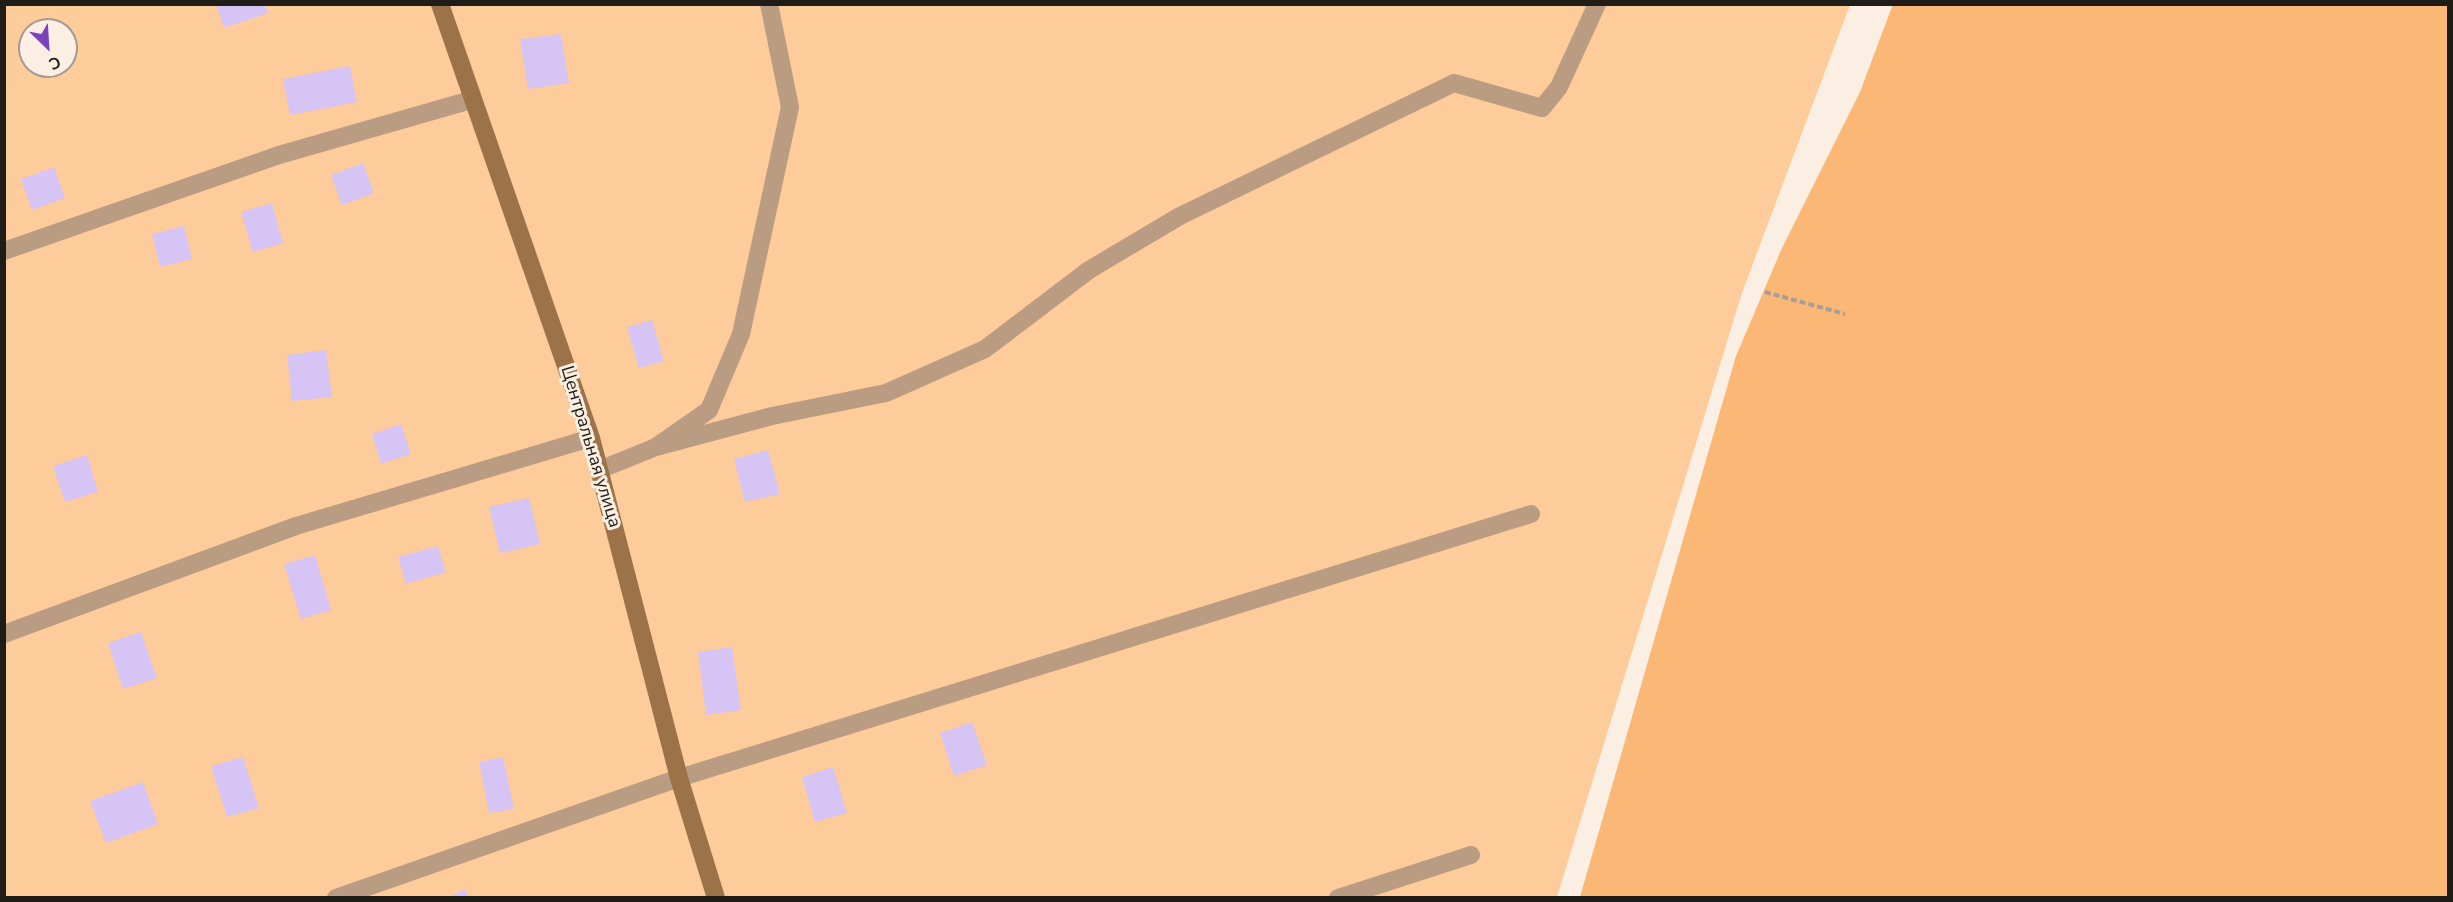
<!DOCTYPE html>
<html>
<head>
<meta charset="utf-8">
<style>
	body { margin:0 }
	#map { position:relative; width:2453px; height:902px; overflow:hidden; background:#fbefe4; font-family:"Nunito Sans",sans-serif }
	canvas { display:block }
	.frame { position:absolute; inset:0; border:6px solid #201c18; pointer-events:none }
	.north { position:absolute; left:18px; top:18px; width:60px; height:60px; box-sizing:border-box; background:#fbefe4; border:2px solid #a39b92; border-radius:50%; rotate:155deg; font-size:16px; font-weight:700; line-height:24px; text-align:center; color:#201c18 }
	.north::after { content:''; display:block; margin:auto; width:21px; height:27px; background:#7b43b9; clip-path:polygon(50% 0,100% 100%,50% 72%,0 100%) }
</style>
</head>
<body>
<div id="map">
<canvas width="2453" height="902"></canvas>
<div class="frame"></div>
<div class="north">С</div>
</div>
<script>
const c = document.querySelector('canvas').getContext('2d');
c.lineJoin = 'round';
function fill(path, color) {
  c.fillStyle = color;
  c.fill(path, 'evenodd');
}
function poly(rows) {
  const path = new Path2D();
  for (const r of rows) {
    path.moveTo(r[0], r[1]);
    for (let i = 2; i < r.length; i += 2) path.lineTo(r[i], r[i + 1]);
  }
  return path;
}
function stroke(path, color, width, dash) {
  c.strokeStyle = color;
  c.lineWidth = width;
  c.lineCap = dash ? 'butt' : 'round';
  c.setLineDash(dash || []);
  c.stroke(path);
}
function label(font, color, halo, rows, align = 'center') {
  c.font = font + ' "Nunito Sans",sans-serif';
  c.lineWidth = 6;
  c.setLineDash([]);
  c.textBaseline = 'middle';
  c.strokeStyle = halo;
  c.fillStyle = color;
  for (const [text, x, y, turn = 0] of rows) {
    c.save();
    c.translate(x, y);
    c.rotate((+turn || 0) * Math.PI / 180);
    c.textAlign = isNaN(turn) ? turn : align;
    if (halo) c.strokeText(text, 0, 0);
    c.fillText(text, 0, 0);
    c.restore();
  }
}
fill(poly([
	[5,5,1850,5,1742,293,1557,897,5,898],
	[30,30,66,30,66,66,30,66]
]), '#fecb9b');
fill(poly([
	[1893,4,2448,5,2448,897,1580,897,1736,356,1782,248,1860,92]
]), '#fab775');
fill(poly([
	[216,4,265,4,268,13,224,28],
	[561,34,569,83,528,89,520,39],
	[350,66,357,102,290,115,283,79],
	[363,163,374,193,342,205,331,175],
	[54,167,65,198,32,210,21,179],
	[272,203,283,243,253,252,241,212],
	[184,226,192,259,160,267,152,234],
	[652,320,664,361,639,368,627,327],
	[326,350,332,397,292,401,287,355],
	[401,424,411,454,381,464,372,434],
	[768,450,780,494,745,502,734,459],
	[87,455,98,492,65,502,53,466],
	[529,498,540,544,500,553,489,507],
	[438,546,446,572,406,584,398,557],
	[315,555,331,610,301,619,284,564],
	[141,632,157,678,123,689,108,643],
	[732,647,741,710,706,715,698,652],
	[972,722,987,765,954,776,940,733],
	[243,757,259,808,227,817,211,766],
	[503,757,514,809,489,813,479,762],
	[833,767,847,813,815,822,802,777],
	[143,782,158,824,106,843,90,801],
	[465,889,469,898,447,898]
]), '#d6c4f4');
stroke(poly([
	[1765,292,1845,314]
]), '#a79e96', 4, [6, 3]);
stroke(poly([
	[4,251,279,155,471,100],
	[656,447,772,416,886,393,985,349,1089,270,1180,216,1454,83,1542,108,1559,87,1597,4],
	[599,470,656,447,709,410,741,334,790,107,769,4],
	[4,634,296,526,591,438],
	[336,898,679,778,1531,514],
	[1338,898,1471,855]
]), '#b99c81', 18);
stroke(poly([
	[440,4,591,438,679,778,716,898]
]), '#9c7249', 18);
label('18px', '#201c18', '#fbefe4', [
	["Центральная улица",590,447,73]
]);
</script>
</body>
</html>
